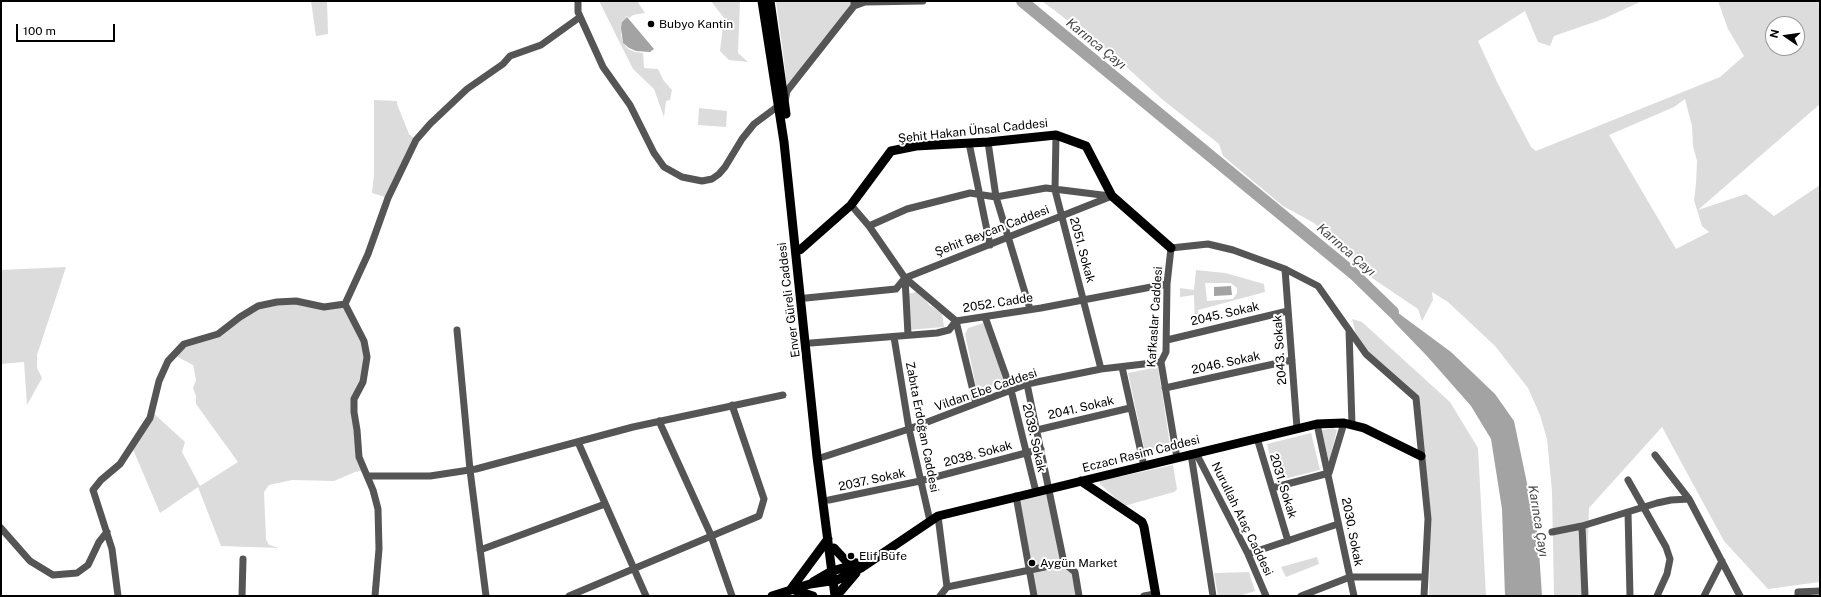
<!DOCTYPE html>
<html>
<head>
<meta charset="utf-8">
<style>
	body { margin:0 }
	#map { position:relative; width:1821px; height:597px; overflow:hidden; background:#fff; font-family:"Public Sans",sans-serif }
	canvas { display:block }
	.frame { position:absolute; inset:0; border:2px solid #000; pointer-events:none }
	.north { position:absolute; left:1765px; top:16px; width:40px; height:40px; box-sizing:border-box; background:#fff; border:1px solid #999; border-radius:50%; rotate:283deg; font-size:11px; font-weight:700; line-height:16px; text-align:center; color:#000 }
	.north::after { content:''; display:block; margin:auto; width:14px; height:18px; background:#000; clip-path:polygon(50% 0,100% 100%,50% 72%,0 100%) }
	.scale { position:absolute; left:16px; top:24px; width:99px; height:18px; box-sizing:border-box; border:2px solid #000; border-top:0; padding-left:5px; font-size:12px; line-height:14px; white-space:nowrap; color:#000; -webkit-text-stroke:3px #fff; paint-order:stroke }
</style>
</head>
<body>
<div id="map">
<canvas width="1821" height="597"></canvas>
<div class="frame"></div>
<div class="north">N</div>
<div class="scale">100 m</div>
</div>
<script>
const c = document.querySelector('canvas').getContext('2d');
c.lineJoin = 'round';
function fill(path, color) {
  c.fillStyle = color;
  c.fill(path, 'evenodd');
}
function poly(rows) {
  const path = new Path2D();
  for (const r of rows) {
    path.moveTo(r[0], r[1]);
    for (let i = 2; i < r.length; i += 2) path.lineTo(r[i], r[i + 1]);
  }
  return path;
}
function stroke(path, color, width, dash) {
  c.strokeStyle = color;
  c.lineWidth = width;
  c.lineCap = dash ? 'butt' : 'round';
  c.setLineDash(dash || []);
  c.stroke(path);
}
function label(font, color, halo, rows, align = 'center') {
  c.font = font + ' "Public Sans",sans-serif';
  c.lineWidth = 4;
  c.setLineDash([]);
  c.textBaseline = 'middle';
  c.strokeStyle = halo;
  c.fillStyle = color;
  for (const [text, x, y, turn = 0] of rows) {
    c.save();
    c.translate(x, y);
    c.rotate((+turn || 0) * Math.PI / 180);
    c.textAlign = isNaN(turn) ? turn : align;
    if (halo) c.strokeText(text, 0, 0);
    c.fillText(text, 0, 0);
    c.restore();
  }
}
fill(poly([
	[311,1,327,1,328,34,316,36],
	[599,1,637,1,645,13,633,15,629,18,627,16,622,22,621,35,623,43,628,49,635,52,643,53,644,68,658,69,664,81,672,90,670,100,666,101,664,117,654,89,633,69],
	[711,1,740,1,738,53,748,62,729,60,720,51,724,18],
	[776,1,854,1,787,88,783,53],
	[1042,1,1642,1,1603,19,1554,36,1550,46,1538,42,1525,11,1478,41,1497,82,1531,147,1536,151,1720,77,1744,56,1728,29,1718,1,1820,1,1820,104,1698,210,1746,194,1774,216,1820,185,1820,582,1768,589,1724,541,1662,427,1589,508,1586,596,1554,596,1552,491,1547,439,1540,415,1528,388,1495,346,1448,302,1432,292,1433,300,1422,321,1418,309,1372,278,1314,223,1283,206,1223,156,1219,144,1163,100,1112,54],
	[1773,24,1797,24,1797,48,1773,48],
	[1685,99,1692,126,1693,146,1697,161,1696,184,1694,200,1702,226,1709,232,1676,249,1609,135,1674,107],
	[374,100,397,101,397,104,409,134,416,140,388,198,372,193,374,174],
	[699,108,727,111,726,127,698,125],
	[66,267,37,355,37,368,42,378,27,405,24,362,1,364,1,270],
	[1196,270,1225,273,1264,284,1265,292,1198,310,1200,324,1195,324,1194,295,1180,297,1180,288,1194,290],
	[1205,283,1231,283,1237,288,1237,293,1233,299,1207,301],
	[920,291,929,305,942,313,944,327,909,330,908,294],
	[277,302,310,305,345,304,364,341,366,367,354,400,359,457,366,470,355,472,334,481,292,480,269,485,264,492,266,539,269,545,279,548,221,546,198,487,160,513,132,447,151,411,185,442,182,452,200,486,238,462,196,404,196,396,193,388,196,380,193,365,174,355,184,344,218,334,240,317],
	[1352,319,1362,322,1450,402,1478,448,1486,596,1429,596,1430,547,1416,396,1360,349],
	[984,323,1007,382,977,391,965,334,968,328],
	[1158,367,1170,445,1145,452,1128,373],
	[1333,428,1337,430,1329,462,1322,430],
	[1311,433,1320,470,1276,481,1267,444],
	[1173,465,1177,489,1174,492,1124,506,1100,484,1100,481],
	[1049,488,1064,563,1075,572,1079,596,1034,596,1029,570,1036,568,1034,557,1027,558,1016,496],
	[1317,557,1319,564,1286,577,1281,567],
	[1249,572,1255,591,1239,596,1218,596,1214,573]
]), '#dcdcdc');
fill(poly([
	[627,17,654,49,650,52,636,51,629,48,623,43,621,28,622,22],
	[1231,286,1232,295,1214,296,1214,287],
	[1382,301,1451,352,1495,394,1514,421,1538,536,1542,596,1505,596,1502,509,1491,439,1471,406,1426,355,1395,323,1387,313]
]), '#a3a3a3');
stroke(poly([
	[1022,1,1354,274,1393,312]
]), '#a3a3a3', 12);
stroke(poly([
	[578,1,578,12,603,67,630,105,654,153,664,167,682,177,702,181,712,179,719,174,725,167,742,139,754,124,785,101,787,91,854,6,854,1],
	[854,6,865,2,923,1],
	[1056,135,1055,190,1101,369],
	[988,142,996,197,1030,309],
	[969,143,990,245],
	[851,205,869,226,905,278,956,321,976,403],
	[869,226,907,209,970,193,996,197,1046,188,1110,196],
	[1285,269,1297,428],
	[905,278,908,335],
	[806,298,896,289,905,278,1112,196],
	[345,304,364,341,367,357,363,382,354,399,354,412,357,430,359,457,373,490,378,509,379,549,375,596],
	[985,317,1011,390,1036,492],
	[457,330,470,470,486,596],
	[1349,330,1352,425],
	[894,337,909,429,930,521],
	[1167,340,1288,311],
	[811,343,937,333,949,330,956,321,1041,308,1167,284],
	[1122,367,1144,466],
	[1027,384,1064,563,1075,572,1079,596],
	[1165,388,1292,360],
	[659,421,710,533,732,596],
	[1317,424,1354,596],
	[1037,430,1130,408],
	[1257,438,1288,541],
	[578,442,646,596],
	[1196,453,1248,554,1266,596],
	[1191,454,1213,596],
	[1655,455,1689,499],
	[823,457,909,429,1027,384,1101,369,1161,362],
	[1177,458,1161,362,1166,352,1167,284,1171,248,1208,244,1233,250,1285,269,1318,286,1366,354,1416,398,1428,519,1424,596],
	[368,476,430,476,476,469,633,427,783,395],
	[1628,480,1666,547,1670,559,1667,574,1657,596],
	[1272,488,1329,473,1344,423],
	[1016,496,1034,596],
	[829,500,920,481,1041,449],
	[1628,512,1630,596],
	[938,516,947,587],
	[1582,526,1585,596],
	[1,528,30,561,53,575,77,573,88,565,99,542,107,532],
	[1552,532,1582,526,1657,503,1671,500,1689,499,1740,596],
	[480,550,605,504],
	[1248,554,1338,524],
	[118,596,112,549,93,490,101,480,120,464,150,418,159,381,168,361,184,344,218,334,240,317,258,306,277,302,296,301,324,307,345,304,368,254,388,198,416,140,430,124,467,89,503,64,510,56,541,45,580,17],
	[242,596,243,559],
	[569,596,759,516,764,499,732,405],
	[940,596,947,587,1064,563],
	[1144,596,1155,594],
	[1301,596,1350,577,1425,577],
	[1704,596,1722,561],
	[1798,596,1798,592,1820,591]
]), '#555', 7);
stroke(poly([
	[762,1,784,142,817,457,835,596],
	[770,1,786,114],
	[800,250,851,205,891,151,916,146,988,142,1056,135,1086,146,1112,196,1171,248],
	[1081,481,1142,522,1144,527,1156,596],
	[834,548,847,562,857,563],
	[813,582,832,571,864,562],
	[839,593,856,573],
	[772,596,810,584,837,580,861,568,938,516,1317,424,1344,423,1364,428,1421,456],
	[813,596,791,589,828,539]
]), '#000', 9);
for (const [x, y, r, color] of [
	[651,24,4,"#000"],
	[851,556,4,"#000"],
	[1032,563,4,"#000"]
]) {
  const dot = new Path2D();
  dot.arc(x, y, r, 0, 2 * Math.PI);
  c.fillStyle = color;
  c.fill(dot);
  stroke(dot, '#fff', 1.5);
}
label('12px', '#000', '#fff', [
	["Bubyo Kantin",659,24],
	["Elif Büfe",859,556],
	["Aygün Market",1040,563]
], 'left');
label('12px', '#000', '#fff', [
	["Şehit Hakan Ünsal Caddesi",973,131,-6],
	["Şehit Beycan Caddesi",992,231,-21],
	["2051. Sokak",1082,250,75],
	["Enver Güreli Caddesi",789,300,-97],
	["2052. Cadde",998,303,-9],
	["2045. Sokak",1225,314,-13],
	["Kafkaslar Caddesi",1155,317,-86],
	["2043. Sokak",1280,350,-94],
	["2046. Sokak",1226,363,-12],
	["Vildan Ebe Caddesi",986,390,-19],
	["2041. Sokak",1081,408,-13],
	["Zabıta Erdoğan Caddesi",922,427,79],
	["2039. Sokak",1034,438,77],
	["2038. Sokak",978,454,-15],
	["Eczacı Rasim Caddesi",1141,454,-14],
	["2037. Sokak",872,480,-12],
	["2031. Sokak",1283,486,73],
	["Nurullah Ataç Caddesi",1242,519,64],
	["2030. Sokak",1352,532,79]
]);
label('italic 13px', '#444', '#fff', [
	["Karınca Çayı",1096,44,39],
	["Karınca Çayı",1346,250,41],
	["Karınca Çayı",1538,521,81]
]);
</script>
</body>
</html>
